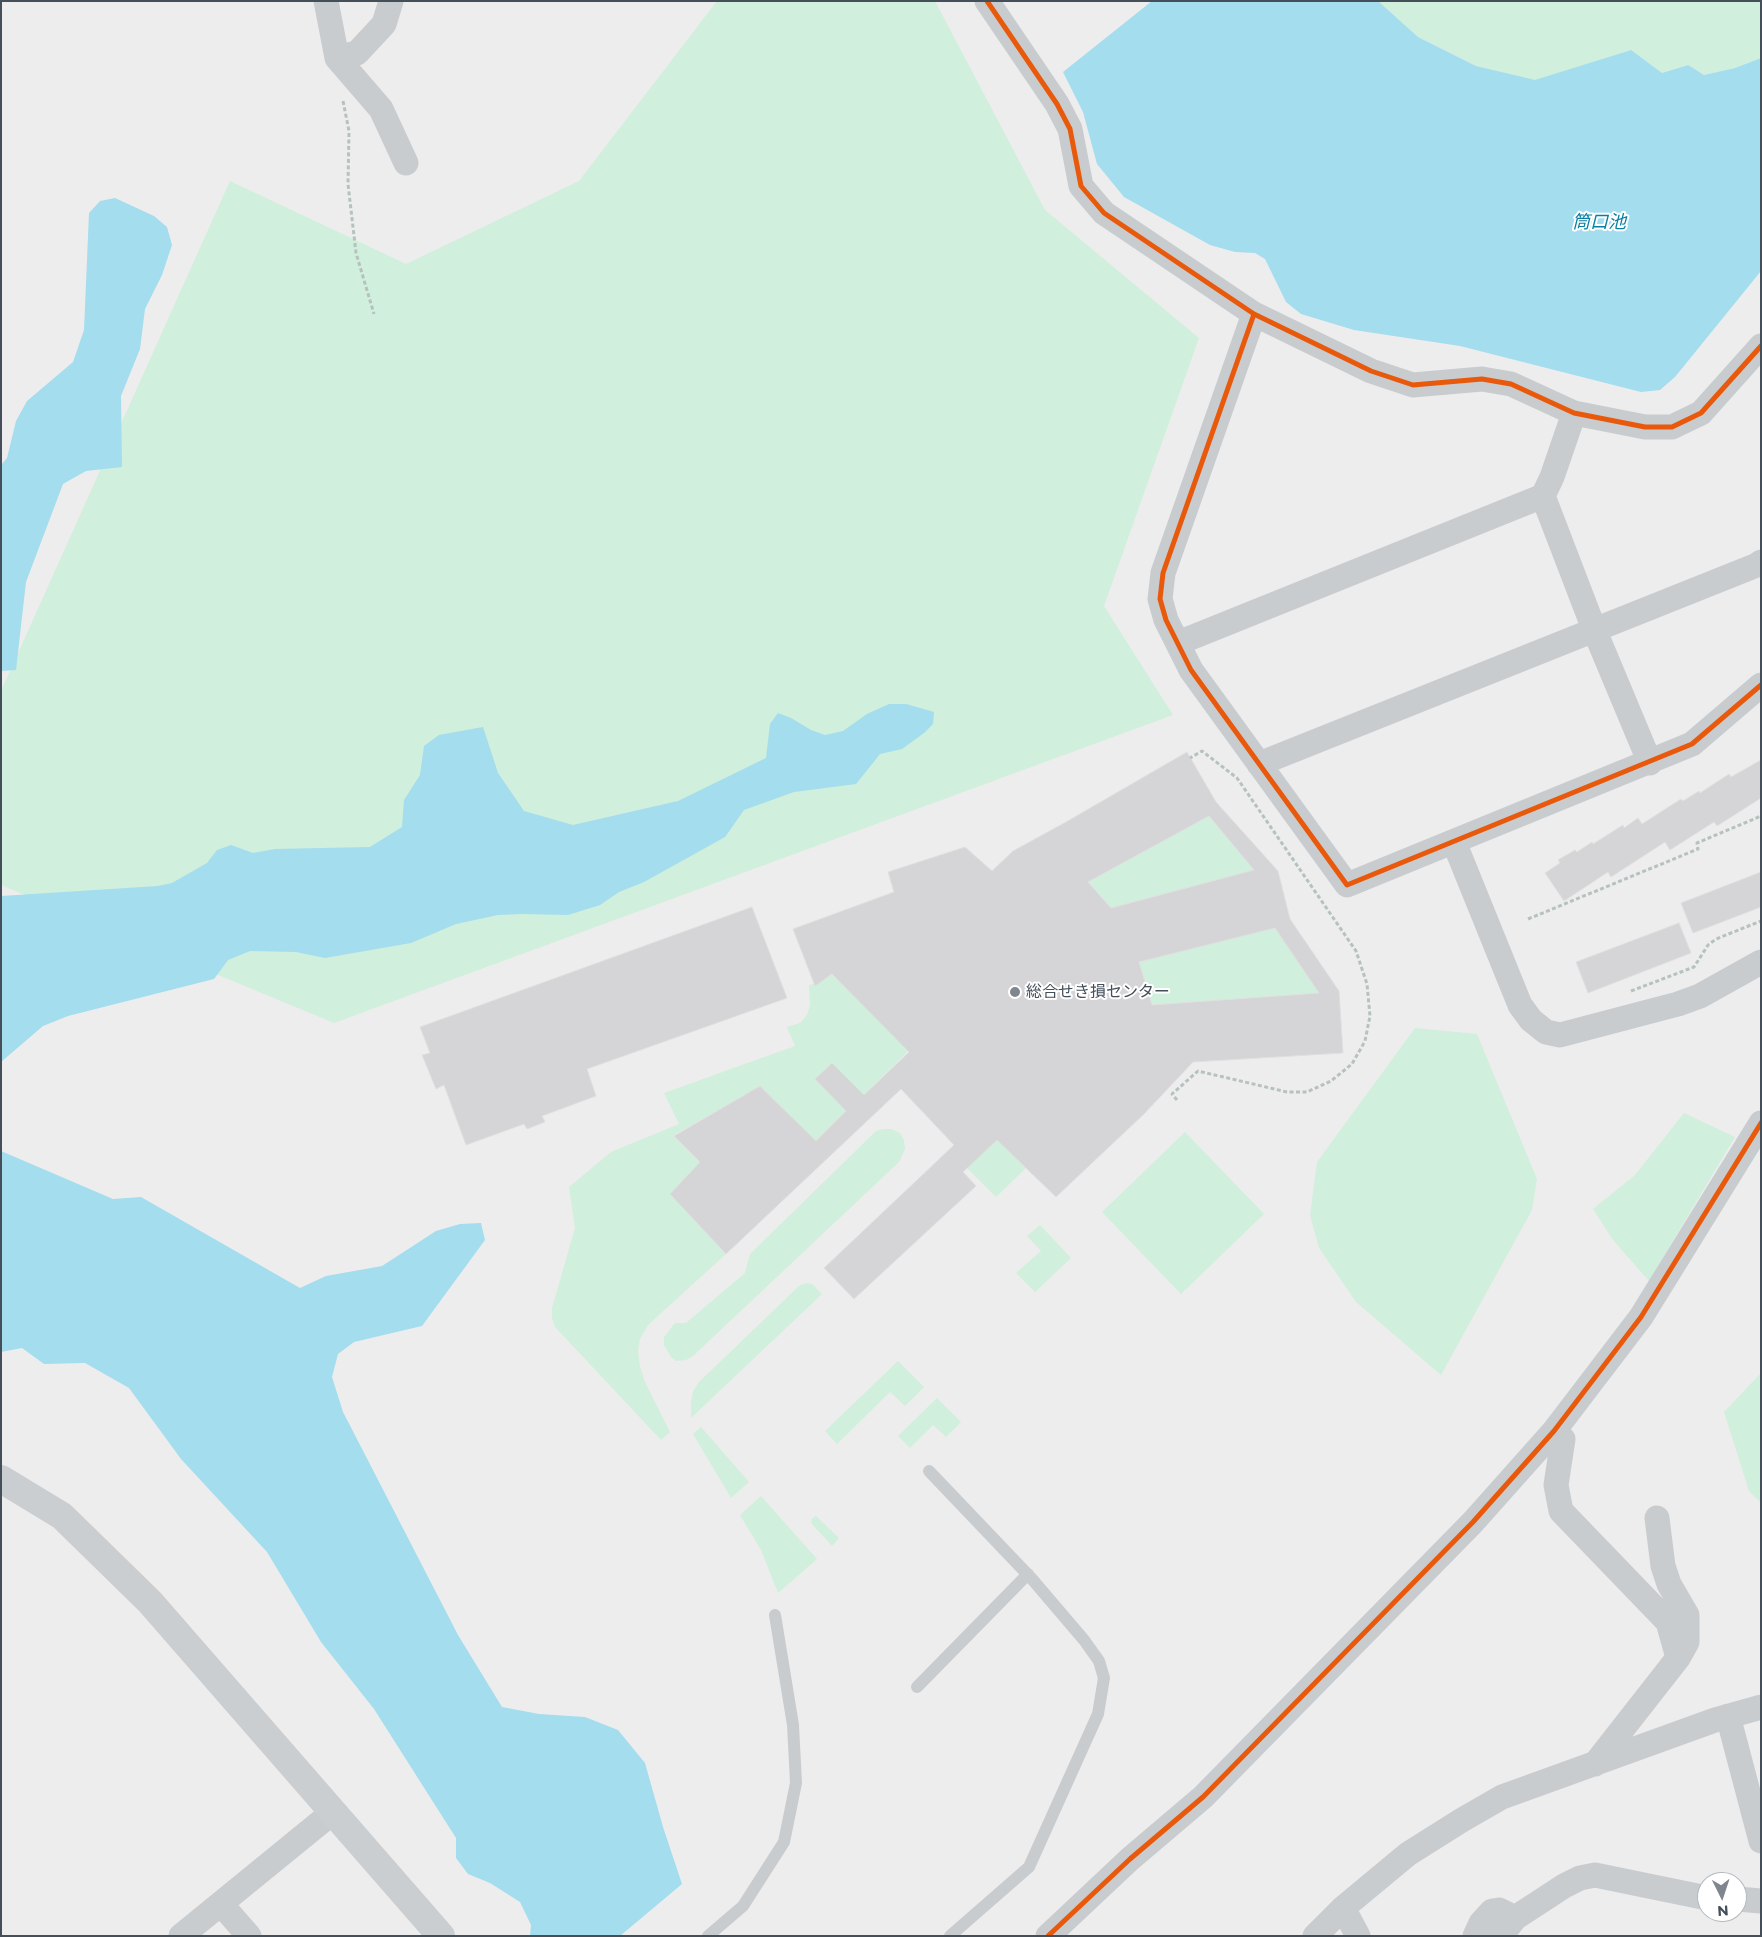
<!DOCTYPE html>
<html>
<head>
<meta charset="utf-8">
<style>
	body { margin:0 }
	#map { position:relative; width:1762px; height:1937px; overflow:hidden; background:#eeeded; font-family:Montserrat,sans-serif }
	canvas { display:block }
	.frame { position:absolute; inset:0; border:2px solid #444f5a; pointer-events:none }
	.north { position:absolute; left:1697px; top:1872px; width:50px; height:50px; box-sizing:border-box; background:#fff; border:1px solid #b4b9bd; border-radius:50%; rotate:176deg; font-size:14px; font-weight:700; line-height:20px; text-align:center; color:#444f5a }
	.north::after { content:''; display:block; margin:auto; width:18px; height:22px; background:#80868d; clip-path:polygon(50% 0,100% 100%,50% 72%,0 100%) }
</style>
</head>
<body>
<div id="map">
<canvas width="1762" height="1937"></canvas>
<div class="frame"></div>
<div class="north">N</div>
</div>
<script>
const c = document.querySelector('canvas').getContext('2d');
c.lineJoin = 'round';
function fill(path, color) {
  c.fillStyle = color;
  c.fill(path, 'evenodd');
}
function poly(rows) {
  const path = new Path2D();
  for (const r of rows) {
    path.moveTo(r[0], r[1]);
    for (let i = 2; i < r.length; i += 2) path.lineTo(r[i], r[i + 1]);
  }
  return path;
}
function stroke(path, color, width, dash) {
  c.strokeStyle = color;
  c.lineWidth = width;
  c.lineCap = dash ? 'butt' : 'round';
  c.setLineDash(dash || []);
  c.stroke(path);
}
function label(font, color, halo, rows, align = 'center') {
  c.font = font + ' Montserrat,"Noto Sans JP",sans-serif';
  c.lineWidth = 4;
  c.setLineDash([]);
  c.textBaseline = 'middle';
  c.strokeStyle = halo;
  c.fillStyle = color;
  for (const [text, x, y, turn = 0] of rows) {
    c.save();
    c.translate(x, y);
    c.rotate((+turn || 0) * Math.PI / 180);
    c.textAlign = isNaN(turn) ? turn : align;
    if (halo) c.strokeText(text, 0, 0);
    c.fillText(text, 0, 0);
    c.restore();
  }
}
fill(poly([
	[717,1,935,1,1045,210,1199,338,1104,606,1173,715,334,1023,1,885,1,691,230,181,406,264,579,181],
	[1378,1,1761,1,1761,58,1735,68,1704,75,1687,65,1662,73,1630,50,1535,81,1476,66,1418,37],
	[1209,816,1254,870,1111,908,1088,882],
	[1275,928,1319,993,1152,1005,1139,962],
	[832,974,909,1050,864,1095,832,1063,815,1079,846,1111,816,1142,760,1086,674,1135,700,1162,671,1194,726,1254,648,1325,640,1339,638,1351,640,1367,645,1382,670,1432,661,1440,555,1327,552,1318,552,1308,575,1228,569,1187,611,1152,679,1124,664,1093,795,1046,787,1027,800,1023,807,1015,810,1005,809,985,820,982],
	[1415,1028,1477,1034,1537,1179,1532,1210,1441,1375,1356,1302,1319,1248,1310,1215,1317,1162],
	[938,1082,1026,1168,996,1197,967,1168],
	[1684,1113,1735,1137,1649,1281,1613,1240,1593,1209,1635,1175],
	[884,1129,891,1129,900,1133,904,1140,905,1149,899,1162,693,1356,686,1360,676,1361,671,1357,664,1345,664,1337,675,1323,686,1323,745,1273,750,1254,876,1131],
	[1185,1132,1264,1214,1181,1294,1102,1212],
	[1040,1225,1071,1258,1035,1292,1016,1273,1041,1251,1027,1236],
	[807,1283,812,1284,822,1294,691,1418,691,1403,693,1392,698,1383,800,1285],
	[898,1361,924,1387,905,1406,890,1392,837,1444,825,1431],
	[1761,1373,1761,1503,1749,1491,1724,1412],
	[937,1398,961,1422,946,1437,933,1425,910,1448,898,1436],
	[701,1427,749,1482,731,1498,693,1434],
	[761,1496,817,1559,778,1593,761,1550,740,1515],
	[816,1516,839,1538,832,1546,811,1523,812,1518]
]), '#d0efdc');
fill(poly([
	[1152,1,1378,1,1418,37,1476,66,1535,80,1631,50,1662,73,1688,65,1704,75,1735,68,1761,58,1761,271,1675,377,1660,390,1641,392,1460,346,1354,330,1301,314,1286,302,1265,259,1255,253,1235,252,1210,245,1124,197,1097,164,1083,112,1063,72],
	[115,198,154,216,167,227,172,245,162,275,145,309,140,349,121,396,122,467,86,471,63,484,26,582,16,670,1,671,1,465,7,458,16,421,27,401,73,362,84,330,89,213,100,201],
	[889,704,906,704,934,712,933,724,924,733,902,749,880,754,856,784,794,792,744,810,725,837,644,882,619,892,600,905,568,915,522,914,498,915,456,924,411,943,325,958,296,952,250,951,228,960,214,979,68,1016,43,1026,1,1062,1,896,158,886,172,883,207,863,217,850,231,845,253,853,275,849,370,847,402,827,404,800,420,775,424,746,439,735,483,727,498,773,524,811,573,825,678,801,766,758,770,724,778,713,791,718,811,730,825,735,843,731,867,714],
	[1,1151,113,1199,141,1197,300,1288,326,1276,382,1266,436,1231,460,1224,481,1223,485,1240,422,1326,354,1342,338,1354,332,1377,343,1412,458,1635,502,1707,539,1714,585,1717,618,1730,645,1763,663,1827,682,1884,620,1936,530,1936,531,1925,520,1902,490,1883,468,1874,456,1858,456,1838,374,1709,321,1642,267,1552,181,1459,129,1388,85,1363,44,1364,22,1348,1,1352]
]), '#a3ddee');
const building = poly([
	[1187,752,1216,802,1278,871,1290,919,1339,991,1343,1053,1193,1062,1144,1114,1056,1197,997,1140,963,1172,976,1186,854,1299,824,1268,954,1145,901,1089,726,1254,670,1194,700,1162,674,1136,760,1086,816,1141,846,1111,815,1079,832,1063,864,1095,909,1052,832,974,815,986,793,929,894,892,888,872,965,847,992,871,1013,851,1066,822,1187,752],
	[1209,816,1254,870,1111,908,1088,882,1209,816],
	[1275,928,1319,993,1152,1005,1139,962,1275,928],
	[1761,760,1761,798,1717,826,1714,822,1670,850,1665,842,1611,877,1608,872,1564,901,1545,873,1560,863,1558,860,1575,850,1577,852,1592,842,1593,844,1623,825,1624,828,1638,818,1642,824,1681,799,1683,801,1699,791,1700,793,1729,774,1731,777,1761,760],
	[1761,872,1761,907,1693,933,1681,903,1761,872],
	[752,907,787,998,587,1069,596,1096,542,1116,545,1122,527,1129,524,1124,466,1145,444,1085,436,1089,422,1055,430,1053,420,1027,752,907],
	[1679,923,1691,953,1588,993,1576,962,1679,923]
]);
fill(building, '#d5d5d7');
stroke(building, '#dfdfe0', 1);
stroke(poly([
	[343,101,349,131,348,184,356,253,374,314],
	[1528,919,1698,849,1697,843,1761,816],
	[1631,991,1694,967,1708,945,1716,939,1761,921],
	[1177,1100,1172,1094,1198,1071,1287,1092,1307,1092,1331,1081,1352,1064,1365,1041,1370,1016,1367,984,1356,951,1237,778,1202,751,1190,758]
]), '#b6c2bf', 3, [4, 2.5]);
stroke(poly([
	[929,1471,1032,1579,1084,1640,1099,1661,1104,1678,1098,1714,1029,1867,950,1936],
	[917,1687,1028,1574],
	[708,1936,743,1906,784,1842,796,1783,793,1725,775,1615]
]), '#c9cccf', 12);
stroke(poly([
	[326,1,337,58,357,53,384,24,391,1],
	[987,1,1057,104,1070,129,1081,186,1104,213,1254,314,1371,371,1413,385,1482,379,1511,384,1574,413,1645,427,1672,427,1701,413,1761,346],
	[337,58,381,109,406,163],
	[1254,314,1163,573,1160,599,1166,620,1191,670,1347,885,1692,744,1761,685],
	[1543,496,1594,629,1650,763],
	[1178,643,1543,496,1552,477,1574,413],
	[1259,764,1757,565,1761,562],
	[1454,842,1520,1005,1531,1020,1546,1032,1560,1035,1678,1004,1700,996,1761,962],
	[1554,1431,1563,1439,1556,1485,1561,1511,1668,1622,1678,1658,1595,1764],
	[1657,1518,1663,1566,1669,1584,1687,1615,1687,1642,1678,1658],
	[1728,1716,1761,1841],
	[1737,1899,1761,1901],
	[221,1904,249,1936],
	[1343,1908,1358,1936],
	[181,1936,333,1812],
	[1048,1936,1130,1859,1203,1797,1473,1522,1554,1431,1641,1317,1761,1123],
	[1315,1936,1343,1908,1408,1854,1462,1820,1502,1797,1715,1720,1761,1707],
	[1475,1936,1481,1923,1492,1911,1499,1910,1515,1918],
	[1501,1936,1515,1918,1564,1886,1580,1878,1595,1875,1707,1898]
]), '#c9cccf', 25);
stroke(poly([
	[1,1479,62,1516,150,1602,441,1936]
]), '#caced1', 28);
stroke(poly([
	[987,1,1057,104,1070,129,1081,186,1104,213,1254,314,1371,371,1413,385,1482,379,1511,384,1574,413,1645,427,1672,427,1701,413,1761,346],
	[1254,314,1163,573,1160,599,1166,620,1191,670,1347,885,1692,744,1761,685],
	[1048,1936,1130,1859,1203,1797,1473,1522,1554,1431,1641,1317,1761,1123]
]), '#e8590c', 5);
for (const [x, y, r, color] of [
	[1015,992,6,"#80868d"]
]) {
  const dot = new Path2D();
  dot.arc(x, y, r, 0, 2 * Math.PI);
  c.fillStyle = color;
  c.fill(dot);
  stroke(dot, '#fff', 2);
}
label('16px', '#444f5a', '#fff', [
	["総合せき損センター",1026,992]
], 'left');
label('italic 18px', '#087fa3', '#fff', [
	["筒口池",1599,223]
]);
</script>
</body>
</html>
